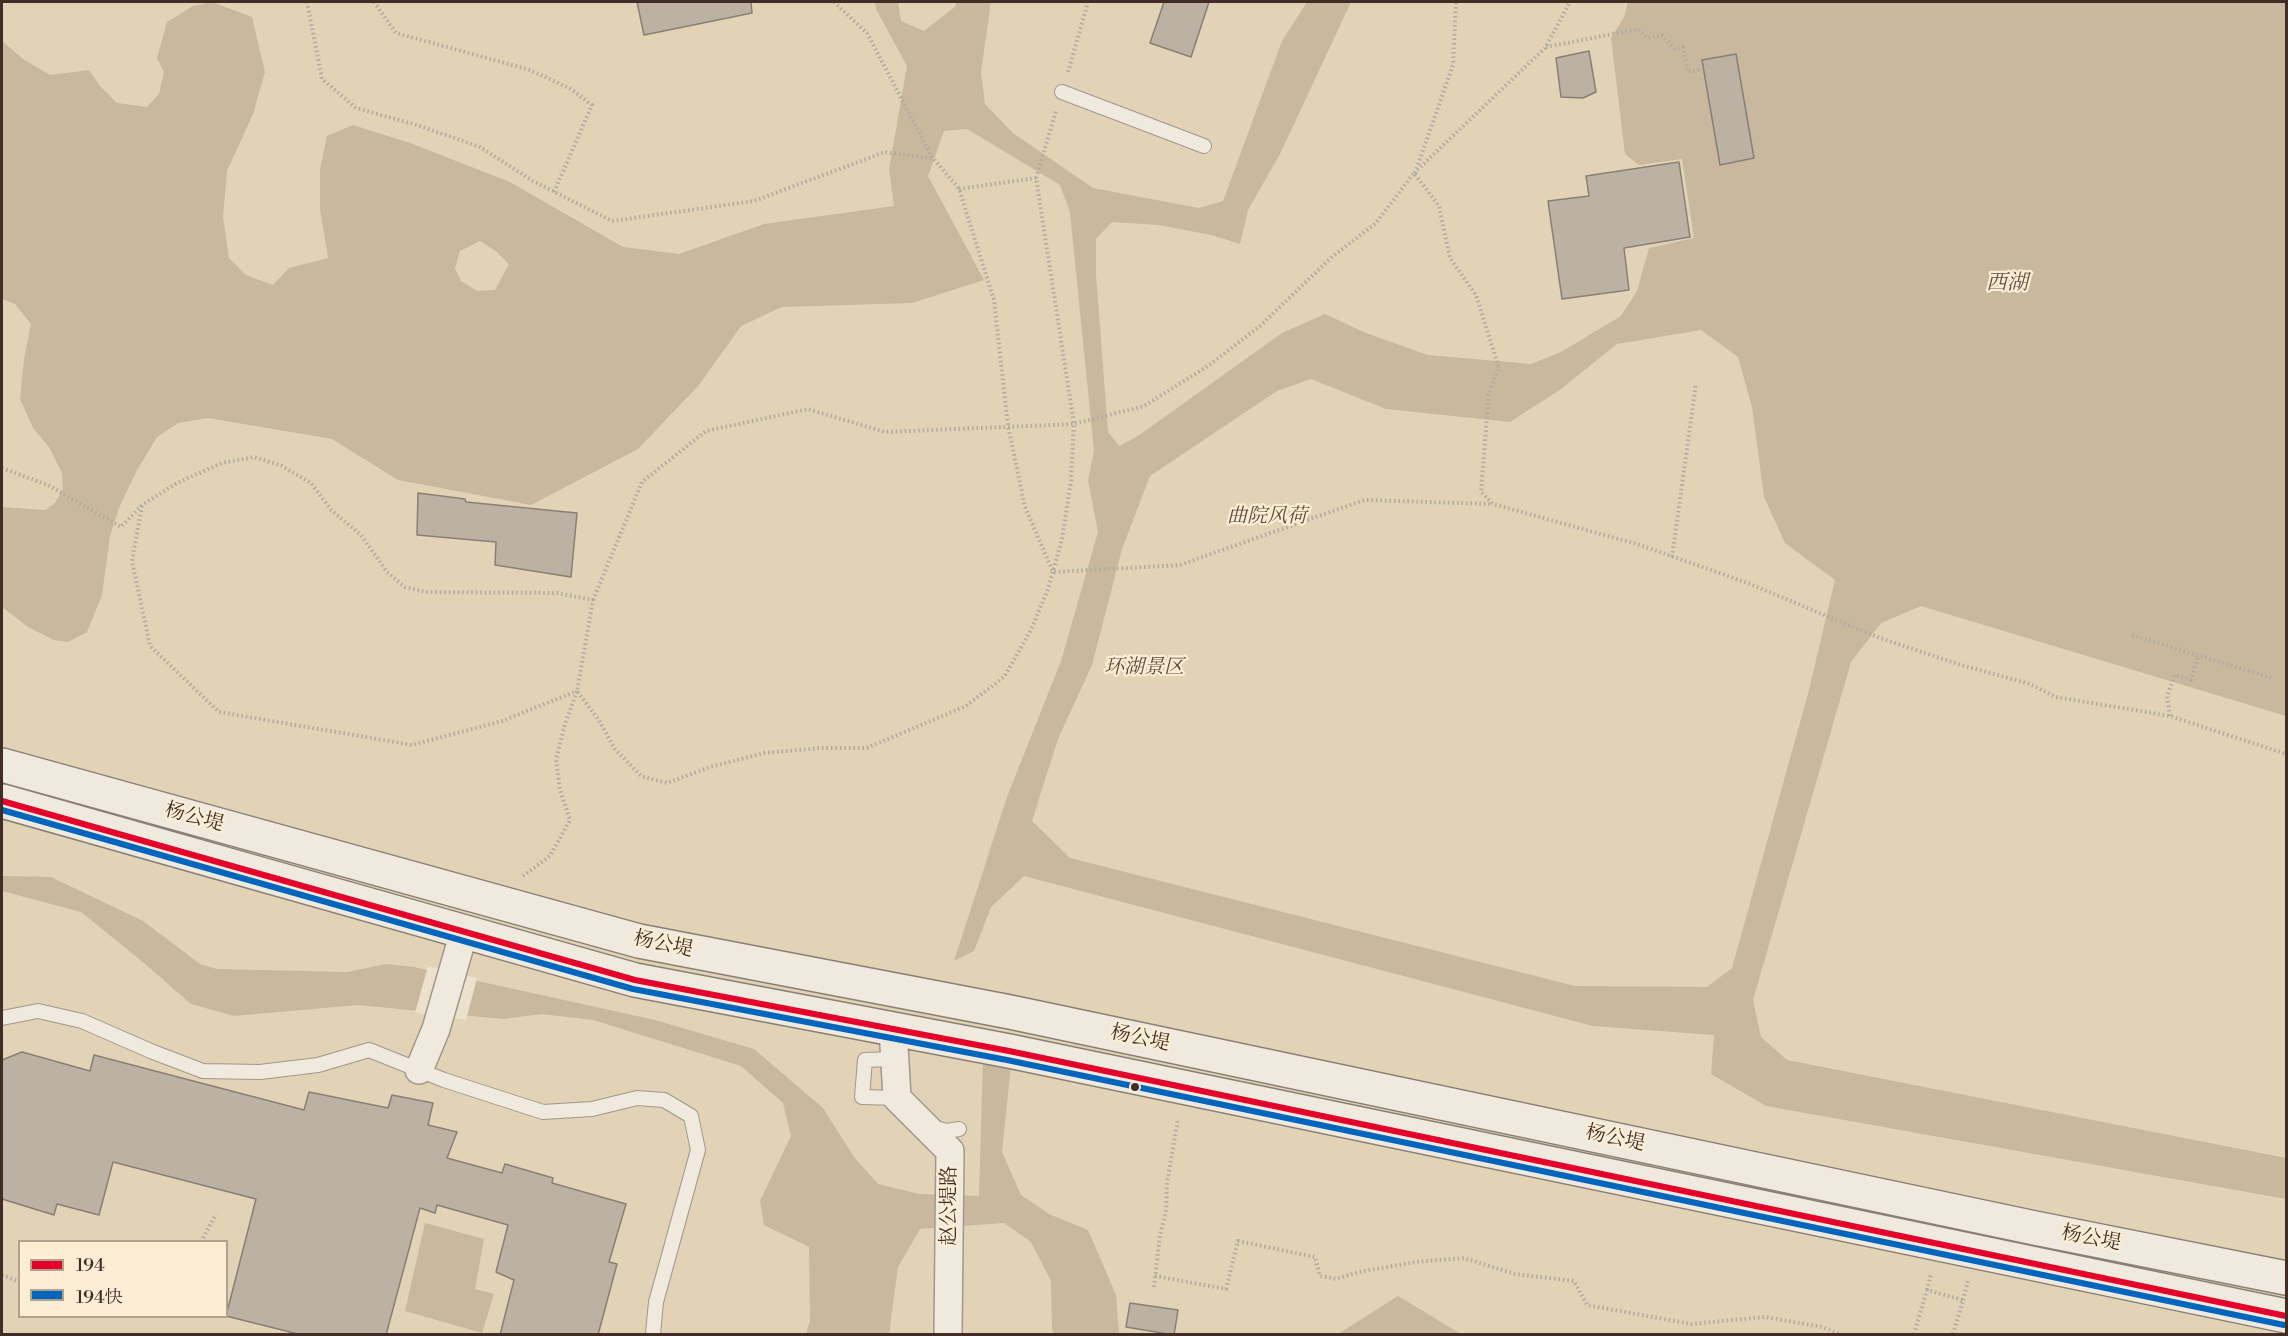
<!DOCTYPE html>
<html>
<head>
<meta charset="utf-8">
<style>
	body { margin:0 }
	#map { position:relative; width:2288px; height:1336px; overflow:hidden; background:#ece1cb; font-family:"Libre Bodoni","Noto Serif SC",serif }
	canvas { display:block }
	.frame { position:absolute; inset:0; border:3px solid #412d26; pointer-events:none }
	.legend { position:absolute; left:18px; top:1240px; width:210px; height:78px; box-sizing:border-box; background:#fbeed5; border:2px solid #b1a18f; margin:0; padding:8px 10px; list-style:none; font-size:18px; color:#412d26 }
	.legend li { display:flex; align-items:center; gap:12px; height:30px }
	.legend b { width:30px; border:2px solid #b1a18f }
</style>
</head>
<body>
<div id="map">
<canvas width="2288" height="1336"></canvas>
<div class="frame"></div>
<ul class="legend">
<li><b style="height:8px;background:#e4002b"></b>194</li>
<li><b style="height:8px;background:#0065bd"></b>194快</li>
</ul>
</div>
<script>
const c = document.querySelector('canvas').getContext('2d');
c.lineJoin = 'round';
function fill(path, color) {
  c.fillStyle = color;
  c.fill(path, 'evenodd');
}
function poly(rows) {
  const path = new Path2D();
  for (const r of rows) {
    path.moveTo(r[0], r[1]);
    for (let i = 2; i < r.length; i += 2) path.lineTo(r[i], r[i + 1]);
  }
  return path;
}
function stroke(path, color, width, dash) {
  c.strokeStyle = color;
  c.lineWidth = width;
  c.lineCap = dash ? 'butt' : 'round';
  c.setLineDash(dash || []);
  c.stroke(path);
}
function label(font, color, halo, rows, align = 'center') {
  c.font = font + ' "Libre Bodoni","Noto Serif SC",serif';
  c.lineWidth = 4.5;
  c.setLineDash([]);
  c.textBaseline = 'middle';
  c.strokeStyle = halo;
  c.fillStyle = color;
  for (const [text, x, y, turn = 0] of rows) {
    c.save();
    c.translate(x, y);
    c.rotate((+turn || 0) * Math.PI / 180);
    c.textAlign = isNaN(turn) ? turn : align;
    if (halo) c.strokeText(text, 0, 0);
    c.fillText(text, 0, 0);
    c.restore();
  }
}
fill(poly([
	[2,2,2286,2,2286,1334,2,1334],
	[20,1242,226,1242,226,1316,20,1316]
]), '#e2d2b6');
fill(poly([
	[212,2,252,17,265,72,253,114,227,171,223,217,229,258,246,275,273,285,289,268,328,258,320,209,320,170,327,136,353,125,410,143,510,182,623,247,679,254,764,224,894,206,889,169,907,66,876,9,875,2,898,2,901,21,924,31,956,6,955,2,991,2,981,72,985,104,1013,133,1093,188,1199,208,1223,201,1282,41,1307,2,1351,2,1280,154,1248,210,1240,244,1211,235,1159,225,1112,222,1096,239,1096,275,1108,432,1119,446,1138,436,1282,333,1325,314,1366,333,1428,355,1531,364,1561,352,1621,316,1637,291,1649,248,1694,238,1682,159,1639,165,1625,154,1611,38,1624,17,1628,2,2286,2,2286,716,1921,606,1881,623,1851,662,1753,1000,1761,1037,1787,1060,2286,1158,2286,1199,1766,1106,1711,1074,1714,1035,1593,1026,1024,876,991,907,974,951,954,961,1007,797,1061,661,1098,532,1088,480,1094,451,1070,212,1060,185,967,129,944,131,928,176,984,280,912,303,782,307,741,326,699,385,638,449,531,505,398,480,332,439,208,418,178,423,157,437,136,472,119,508,110,536,102,595,87,632,68,642,54,640,28,627,2,607,2,507,45,510,55,503,63,489,62,473,49,447,33,428,20,399,24,359,31,324,15,304,2,299,2,41,23,59,50,75,89,70,100,86,117,103,147,107,159,94,164,72,157,58,167,22,193,6],
	[480,241,497,252,509,264,495,290,477,291,461,281,455,268,460,251],
	[1701,330,1738,357,1752,407,1764,497,1785,543,1835,580,1809,690,1732,968,1707,987,1575,986,1070,858,1032,821,1058,739,1092,665,1122,549,1150,476,1277,391,1311,379,1386,409,1510,422,1561,389,1617,344],
	[2,876,51,877,143,921,200,964,217,969,347,972,386,964,414,967,655,1020,754,1049,823,1108,854,1157,878,1184,919,1194,979,1196,983,1061,1011,1066,1002,1152,1021,1195,1049,1214,1088,1230,1116,1295,1119,1334,1054,1334,1052,1329,1051,1281,1031,1242,1004,1223,920,1229,898,1267,889,1334,806,1334,810,1321,809,1247,764,1225,760,1201,791,1136,783,1103,741,1066,593,1020,542,1014,503,1019,358,1005,234,1016,191,1004,144,963,81,912,2,891],
	[425,1223,484,1239,475,1289,494,1294,482,1333,405,1311],
	[1398,1296,1461,1334,1338,1334]
]), '#c9b89e');
fill(poly([
	[428,966,477,978,466,1020,415,1013]
]), '#ece1cb');
const building = poly([
	[637,2,751,2,752,13,644,35,637,2],
	[1164,2,1209,2,1191,57,1150,43,1164,2],
	[1589,51,1596,92,1583,98,1561,97,1556,58,1589,51],
	[1736,54,1754,158,1720,165,1702,60,1736,54],
	[1679,162,1690,237,1624,248,1629,290,1562,299,1548,201,1589,196,1586,176,1679,162],
	[418,493,465,499,466,502,577,513,571,577,495,565,496,542,417,535,418,493],
	[22,1052,90,1071,94,1055,304,1110,309,1092,388,1108,392,1095,433,1103,428,1125,457,1132,447,1158,502,1173,505,1164,553,1178,552,1183,626,1204,609,1262,617,1264,598,1335,500,1335,514,1280,496,1272,508,1225,437,1205,435,1213,420,1208,386,1335,302,1335,226,1316,256,1199,113,1162,99,1215,57,1204,54,1215,2,1199,2,1060,22,1052],
	[1130,1303,1178,1310,1174,1335,1126,1327,1130,1303]
]);
fill(building, '#bbb2a3');
stroke(building, '#898075', 1.5);
const service = poly([
	[1062,92,1204,146],
	[2,1018,38,1011,82,1021,153,1052,203,1071,260,1072,318,1065,369,1050,444,1080,543,1112,592,1109,637,1098,664,1100,691,1116,698,1150,656,1302,653,1334],
	[895,1059,865,1060,862,1097,897,1098],
	[931,1127,947,1131,959,1129]
]);
const minor = poly([
	[893,1028,897,1098,950,1151,948,1334],
	[419,1070,436,1029,464,932]
]);
const secondary = poly([
	[2,765,639,941,1010,1012,2035,1228,2286,1278],
	[2,801,635,980,1009,1051,2286,1316]
]);
stroke(service, '#a1988b', 16);
stroke(minor, '#a1988b', 30);
stroke(secondary, '#898075', 36);
stroke(poly([
	[307,2,322,79,356,108,417,125,480,147,533,181,612,221,754,201,885,152,934,159,959,189,994,300,1008,426,1025,507,1053,572,1180,565,1364,500,1493,504],
	[374,2,396,33,530,70,571,89,592,105,554,192],
	[834,2,867,33,933,159],
	[1546,47,1638,29,1647,38,1662,35,1675,49,1683,47,1688,72,1703,69],
	[1068,72,1088,2],
	[1414,173,1545,48,1570,2],
	[1415,173,1453,65,1456,2],
	[959,189,1036,178],
	[2,468,48,485,121,527,142,505,177,483,222,463,254,457,282,466,311,483,331,510,361,535,387,572,405,587,426,592,557,593,593,600,577,691,598,719,615,749,641,776,667,783,710,767,764,753,821,748,867,748,966,706,1004,677,1031,630,1048,589,1062,539,1071,480,1074,424,1144,406,1208,366,1260,326,1332,257,1376,223,1414,173,1439,206,1450,258,1476,295,1499,368,1489,392,1481,492,1493,504,1640,545,1745,582,1880,638,1961,665,2030,684,2056,697,2170,716,2286,754],
	[142,506,132,561,150,646,219,712,412,745,502,721,577,691],
	[1672,557,1696,384],
	[593,600,642,482,706,431,808,409,885,432,1074,424,1036,178,1056,111],
	[2132,635,2272,678],
	[2170,716,2167,696,2175,675,2191,680,2198,657],
	[523,876,550,856,570,820,560,790,556,760,565,724,577,691],
	[201,1242,216,1214],
	[2,1275,20,1282],
	[1155,1276,1226,1289,1238,1241,1315,1257,1320,1276,1336,1279,1359,1272,1415,1262,1464,1258,1515,1274,1574,1281,1587,1305,1691,1324,1765,1317,1822,1327,1840,1334],
	[1154,1287,1160,1235,1166,1212,1167,1183,1178,1119],
	[1927,1290,1931,1274],
	[1963,1300,1968,1281],
	[1914,1334,1927,1290,1963,1300,1953,1334]
]), '#b0aaa1', 4, [1.5, 3]);
stroke(service, '#efe9de', 14);
stroke(minor, '#efe9de', 27);
stroke(secondary, '#efe9de', 33);
stroke(poly([
	[2,801,635,980,1009,1051,2286,1316]
]), '#e4002b', 6);
stroke(poly([
	[2,810,633,989,1007,1060,2284,1325]
]), '#0065bd', 6);
for (const [x, y, r, color] of [
	[1135,1087,5,"#412d26"]
]) {
  const dot = new Path2D();
  dot.arc(x, y, r, 0, 2 * Math.PI);
  c.fillStyle = color;
  c.fill(dot);
  stroke(dot, '#fbeed5', 2);
}
label('italic 20px', '#604c3f', '#fbeed5', [
	["曲院风荷",1267,517],
	["环湖景区",1144,668]
]);
label('20px', '#412d26', '#fbeed5', [
	["杨公堤",194,818,15],
	["杨公堤",663,945,12],
	["杨公堤",1140,1039,12],
	["杨公堤",1615,1139,12],
	["赵公堤路",950,1206,-90],
	["杨公堤",2091,1239,11]
]);
label('italic 21px', '#655144', '#fbeed5', [
	["西湖",2007,284]
]);
</script>
</body>
</html>
